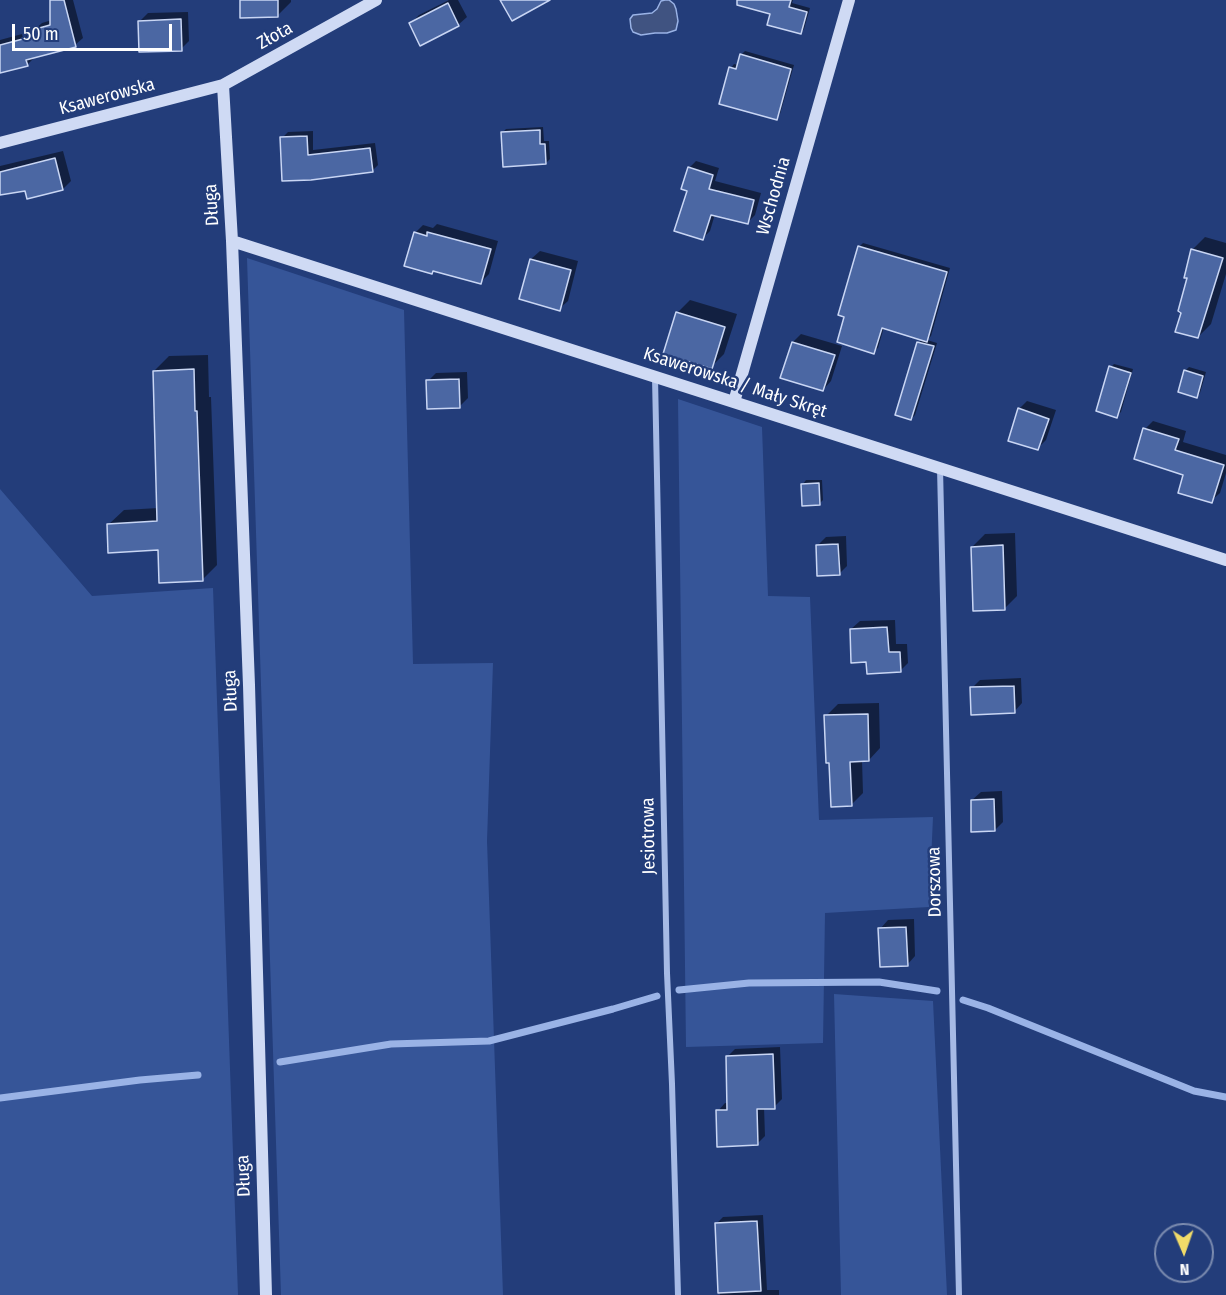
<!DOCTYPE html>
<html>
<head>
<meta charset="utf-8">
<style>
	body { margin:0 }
	#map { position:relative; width:1226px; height:1295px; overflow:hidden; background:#233d7a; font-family:"Fira Sans Condensed",sans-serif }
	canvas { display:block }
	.north { position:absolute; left:1154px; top:1223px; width:60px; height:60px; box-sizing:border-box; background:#233d7a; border:2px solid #7b8baf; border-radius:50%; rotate:178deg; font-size:16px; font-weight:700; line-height:24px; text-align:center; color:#fff }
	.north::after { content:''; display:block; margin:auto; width:21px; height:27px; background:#f0db69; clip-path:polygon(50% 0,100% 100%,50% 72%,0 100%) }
	.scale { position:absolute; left:12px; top:24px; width:160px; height:27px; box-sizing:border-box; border:3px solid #fff; border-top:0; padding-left:8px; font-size:18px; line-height:21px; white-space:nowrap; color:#fff; -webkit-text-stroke:4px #233d7a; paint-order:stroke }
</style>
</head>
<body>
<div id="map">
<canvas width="1226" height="1295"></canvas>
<div class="north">N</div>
<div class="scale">50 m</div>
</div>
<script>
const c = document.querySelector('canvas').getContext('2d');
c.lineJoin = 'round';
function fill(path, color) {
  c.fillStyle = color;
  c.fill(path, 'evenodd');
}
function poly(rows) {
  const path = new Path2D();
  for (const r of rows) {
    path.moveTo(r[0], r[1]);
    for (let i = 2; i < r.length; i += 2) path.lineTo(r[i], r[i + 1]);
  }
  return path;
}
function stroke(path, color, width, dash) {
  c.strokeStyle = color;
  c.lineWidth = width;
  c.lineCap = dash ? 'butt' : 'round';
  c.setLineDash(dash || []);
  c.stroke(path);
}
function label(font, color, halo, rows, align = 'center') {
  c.font = font + ' "Fira Sans Condensed",sans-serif';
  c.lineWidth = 5;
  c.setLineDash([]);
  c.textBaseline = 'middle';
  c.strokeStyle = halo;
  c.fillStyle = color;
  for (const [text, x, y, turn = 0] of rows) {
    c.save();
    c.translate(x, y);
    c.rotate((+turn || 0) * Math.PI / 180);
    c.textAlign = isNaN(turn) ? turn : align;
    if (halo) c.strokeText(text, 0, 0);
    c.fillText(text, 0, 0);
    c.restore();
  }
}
fill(poly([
	[247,258,404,310,413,664,493,663,487,841,503,1295,281,1295],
	[678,399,762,427,768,596,810,597,819,820,933,817,929,907,825,913,823,1043,686,1047],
	[0,489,92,596,213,588,238,1295,0,1295],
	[834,994,933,1001,947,1295,841,1295]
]), '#365598');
const water = poly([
	[665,0,669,0,674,4,676,9,678,21,676,30,667,33,655,33,641,35,633,32,631,28,630,19,633,15,652,13,657,9,661,1,665,0]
]);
fill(water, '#405381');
stroke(water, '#9ab3e6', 1.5);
fill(poly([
	[52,0,73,0,83,38,75,45,35,57,27,65,0,71,0,40,33,31,42,23,52,20],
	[241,0,291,0,291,2,278,15],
	[449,0,458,0,467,17,458,25,410,24,419,15],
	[746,0,793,0,792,3,810,8,804,29,801,33,771,13],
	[188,12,189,41,181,49,140,21,148,13],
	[745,51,794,65,780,114,776,118,731,68,734,64,738,65,741,55],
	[543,127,544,141,549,141,550,159,546,163,503,132,506,129],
	[313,131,313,150,375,143,378,165,372,171,311,178,282,138,288,132],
	[63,151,71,181,63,189,26,189,0,194,0,166],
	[696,161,719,168,715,181,761,193,755,215,748,222,715,214,710,231,703,238,689,190,689,168],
	[437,224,498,241,489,274,480,283,434,270,432,272,415,233,423,225,433,228],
	[1205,237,1226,243,1226,274,1211,324,1198,337,1189,278,1192,250],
	[863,243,950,268,931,336,927,340,937,343,915,415,911,419,919,343,922,339,884,327,878,348,873,352,846,316,859,247],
	[540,251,578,261,568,301,559,309,531,259],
	[690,300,737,314,724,354,711,367,677,313],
	[801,334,842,346,831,381,823,390,793,342],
	[208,355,209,397,211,397,217,565,202,580,159,548,109,524,124,510,158,508,154,371,169,356],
	[1114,364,1133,369,1121,412,1117,416,1111,367],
	[1189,367,1206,372,1200,393,1196,397,1179,391,1186,370],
	[467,372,468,398,460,406,428,381,436,373],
	[1027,401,1056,410,1046,440,1038,448,1019,409],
	[1153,421,1186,431,1183,442,1226,455,1226,473,1220,493,1211,501,1145,429],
	[806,480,822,480,823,500,819,504,803,484],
	[1015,533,1017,596,1005,608,972,547,985,534],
	[846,536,847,566,839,574,818,545,826,537],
	[895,620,896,644,907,644,908,663,900,671,868,661,851,629,860,621],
	[1021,678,1022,703,1014,712,972,688,980,680],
	[879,703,880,748,869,760,862,760,863,793,851,805,826,716,838,704],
	[1002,791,1003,822,995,830,972,800,981,792],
	[914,919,915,956,907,965,880,929,888,920],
	[780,1047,782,1099,774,1107,764,1107,765,1136,757,1144,718,1111,725,1103,729,1103,727,1057,735,1049],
	[763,1215,767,1290,779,1290,779,1295,720,1295,716,1224,723,1217]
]), '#0007');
stroke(poly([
	[679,990,749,983,879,982,937,991],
	[963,1000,988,1008,1194,1091,1226,1097],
	[280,1062,391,1044,489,1041,613,1009,657,996],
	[0,1098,140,1080,198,1075]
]), '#9ab3e6', 7);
const building = poly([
	[50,0,64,0,76,47,26,60,28,66,0,73,0,45,34,36,32,30,50,25,50,0],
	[240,0,278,0,278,17,240,18,240,0],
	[500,0,550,0,512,21,500,0],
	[737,0,791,0,789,7,807,12,801,34,767,25,770,14,737,5,737,0],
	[448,3,459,26,420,46,409,23,448,3],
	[181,19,182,51,139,52,138,21,181,19],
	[740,54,791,69,777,120,719,104,729,67,736,69,740,54],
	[540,130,540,144,545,144,546,164,503,167,501,132,540,130],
	[307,136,308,155,370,148,373,172,311,180,282,181,280,137,307,136],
	[55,158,63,190,27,199,25,191,0,195,0,172,55,158],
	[688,167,713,175,709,189,754,200,748,224,711,215,703,240,674,231,687,191,681,189,688,167],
	[414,232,427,236,427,232,491,249,481,284,433,271,432,274,404,266,414,232],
	[858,246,947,272,927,342,882,328,874,354,837,342,844,317,838,315,858,246],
	[1191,249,1223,258,1198,338,1175,332,1181,313,1178,311,1187,278,1184,278,1191,249],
	[530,259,571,270,560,311,519,299,530,259],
	[676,312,725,327,712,369,663,354,676,312],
	[792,342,835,355,823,391,780,378,792,342],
	[917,342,934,346,911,420,895,415,917,342],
	[1109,366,1131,373,1117,418,1096,411,1109,366],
	[194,369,195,411,197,411,203,581,159,583,158,550,108,553,107,524,157,521,153,371,194,369],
	[1184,370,1203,376,1197,398,1178,392,1184,370],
	[459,379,460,408,427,409,426,380,459,379],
	[1018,408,1049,419,1038,450,1008,441,1018,408],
	[1143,428,1179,439,1175,450,1224,465,1212,503,1178,493,1183,475,1134,459,1143,428],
	[819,483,820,505,802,506,801,484,819,483],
	[838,544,840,575,817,576,816,545,838,544],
	[1003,545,1005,610,973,611,971,547,1003,545],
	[887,627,889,652,900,652,901,672,867,674,866,662,851,663,850,629,887,627],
	[1014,686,1015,713,971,715,970,687,1014,686],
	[868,714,869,761,850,762,852,806,831,807,829,763,826,763,824,715,868,714],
	[994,799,995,831,971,832,971,800,994,799],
	[906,927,908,966,880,967,878,928,906,927],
	[773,1054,775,1109,757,1109,758,1145,717,1147,716,1110,727,1110,726,1056,773,1054],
	[757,1221,761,1291,718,1293,715,1223,757,1221]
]);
fill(building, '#4b67a3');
stroke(building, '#c9d6f4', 1.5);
stroke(poly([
	[655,377,667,973,672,1084,678,1295],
	[940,468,959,1295]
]), '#a6bae5', 6);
stroke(poly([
	[223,85,232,241,249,685,266,1295],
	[0,143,223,85,376,0],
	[232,241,1226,560],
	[734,402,849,0]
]), '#cfdaf4', 12);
label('18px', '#fff', '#233d7a', [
	["Złota",275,36,-29],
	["Ksawerowska",107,97,-15],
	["Wschodnia",774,196,-74],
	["Długa",212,205,-93],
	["Ksawerowska / Mały Skręt",735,383,18],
	["Długa",231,691,-92],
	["Jesiotrowa",649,836,-91],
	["Dorszowa",935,882,-91],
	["Długa",244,1176,-92]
]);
</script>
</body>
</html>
